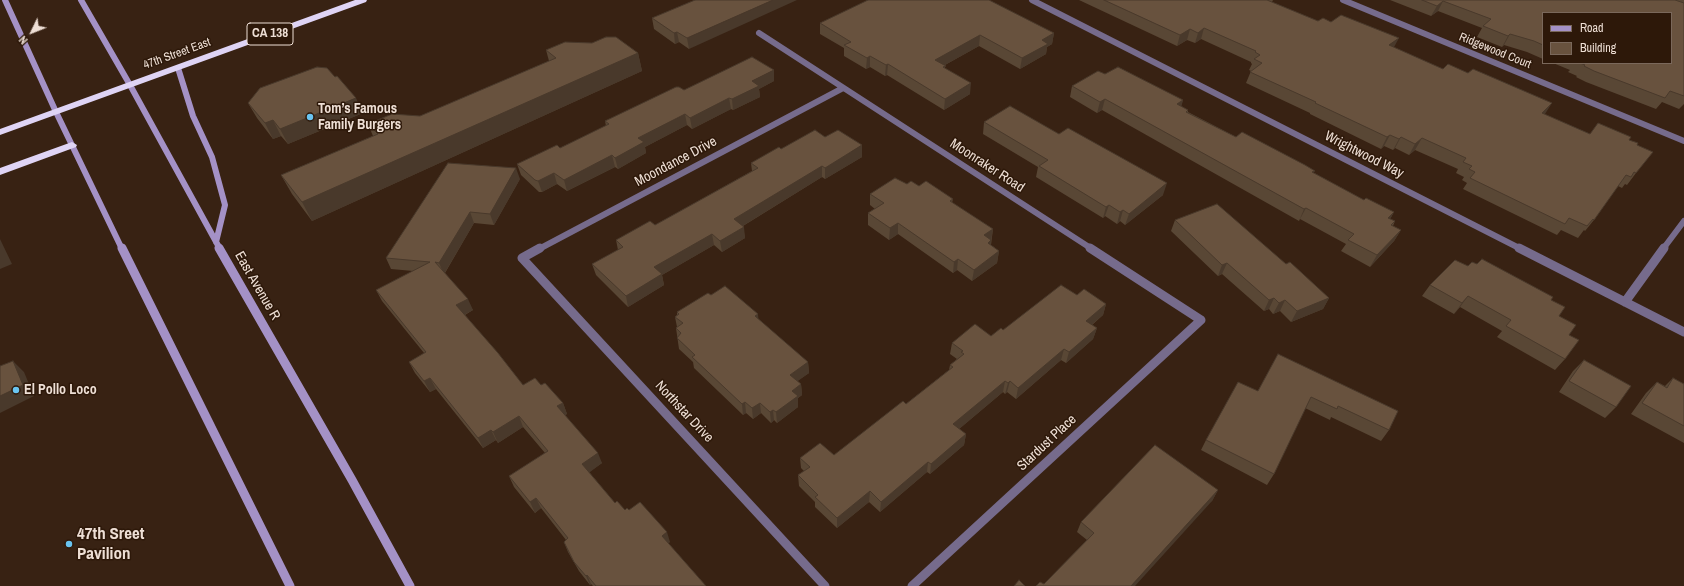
<!DOCTYPE html>
<html>
<head>
<meta charset="utf-8">
<style>
	body { margin:0 }
	#map { position:relative; width:1684px; height:586px; overflow:hidden; background:#382213; font-family:"Archivo Narrow",sans-serif }
	canvas { display:block }
	.legend { position:absolute; left:1542px; top:12px; width:130px; height:52px; box-sizing:border-box; background:#2d1809; border:1px solid #7a685b; margin:0; padding:5px 7px; list-style:none; font-size:12px; color:#eedfd5 }
	.legend li { display:flex; align-items:center; gap:8px; height:20px }
	.legend b { width:20px; border:1px solid #7a685b }
	.north { position:absolute; left:12px; top:12px; width:40px; height:40px; -webkit-text-stroke:3px #2d1809; paint-order:stroke; rotate:227deg; font-size:11px; font-weight:700; line-height:16px; text-align:center; color:#eedfd5 }
	.north::after { content:''; display:block; margin:auto; width:14px; height:18px; background:#eedfd5; clip-path:polygon(50% 0,100% 100%,50% 72%,0 100%) }
</style>
</head>
<body>
<div id="map">
<canvas width="1684" height="586"></canvas>
<ul class="legend">
<li><b style="height:5px;background:#a491c6"></b>Road</li>
<li><b style="height:11px;background:#68523e"></b>Building</li>
</ul>
<div class="north">N</div>
</div>
<script>
const c = document.querySelector('canvas').getContext('2d');
c.lineJoin = 'round';
function poly(rows) {
  const path = new Path2D();
  for (const r of rows) {
    path.moveTo(r[0], r[1]);
    for (let i = 2; i < r.length; i += 2) path.lineTo(r[i], r[i + 1]);
  }
  return path;
}
function stroke(path, color, width, dash) {
  c.strokeStyle = color;
  c.lineWidth = width;
  c.lineCap = dash ? 'butt' : 'round';
  c.setLineDash(dash || []);
  c.stroke(path);
}
function fill(path, color) {
  c.fillStyle = color;
  c.fill(path, 'evenodd');
}
function label(font, color, halo, rows, align = 'center') {
  c.font = font + ' "Archivo Narrow",sans-serif';
  c.lineWidth = 3;
  c.setLineDash([]);
  c.textBaseline = 'middle';
  c.strokeStyle = halo;
  c.fillStyle = color;
  for (const [text, x, y, turn = 0] of rows) {
    c.save();
    c.translate(x, y);
    c.rotate((+turn || 0) * Math.PI / 180);
    c.textAlign = isNaN(turn) ? turn : align;
    if (halo) c.strokeText(text, 0, 0);
    c.fillText(text, 0, 0);
    c.restore();
  }
}
stroke(poly([
	[1032,0,1521,249],
	[1343,0,1684,141],
	[759,33,1092,249],
	[539,249,843,88],
	[1663,249,1684,221]
]), '#766b8c', 6);
stroke(poly([
	[540,248,522,258,825,586],
	[1519,248,1684,332],
	[1625,302,1664,248],
	[912,586,1201,320,1090,248]
]), '#766b8c', 9);
stroke(poly([
	[5,0,56,112,122,249],
	[81,0,130,85,220,249],
	[178,68,193,116,212,157,225,205,216,242]
]), '#a491c6', 6);
stroke(poly([
	[122,248,290,586],
	[219,248,352,480,410,586]
]), '#a491c6', 9);
fill(poly([
	[355,0,367,0,366,2,0,135,0,129,355,0],
	[72,142,77,145,76,147,0,175,0,168,72,142]
]), '#dfd4f5');
fill(poly([
	[695,0,689,49,679,42,675,44,654,29,652,18],
	[1079,0,1273,0,1272,2,1318,21,1394,48,1544,114,1590,134,1629,140,1637,145,1636,173,1627,185,1625,184,1622,188,1618,186,1594,220,1585,231,1584,230,1578,238,1561,230,1557,235,1463,189,1467,183,1462,180,1464,177,1456,173,1458,169,1415,150,1409,155,1395,148,1393,150,1384,146,1381,149,1310,114,1310,113,1246,83,1251,71,1249,70,1252,64,1251,63,1251,62,1201,39,1195,43,1187,40,1177,46],
	[1390,0,1684,0,1684,104,1679,109,1662,102,1656,109,1586,82,1576,77,1577,76,1568,72,1570,70,1553,63,1671,63,1543,13,1543,59,1527,52,1504,45,1502,47,1477,37,1482,28,1438,11,1431,16],
	[820,23,1054,33,1052,44,1047,47,1046,54,1020,69,979,46,945,65,945,69,970,94,944,110,887,75,885,76,870,67,866,69,844,56,844,48,820,34],
	[546,50,638,53,642,71,312,221,292,194,281,175,373,136,368,124,420,116,549,61],
	[1105,74,1183,100,1181,106,1188,110,1188,112,1236,137,1314,173,1364,200,1394,212,1390,219,1395,221,1393,226,1401,230,1394,241,1370,267,1341,251,1346,244,1300,219,1299,221,1102,110,1097,113,1070,97,1072,86],
	[774,81,759,89,760,97,733,110,731,109,692,129,687,125,645,147,646,153,618,169,615,167,567,191,557,184,542,192,539,192,521,175,517,164,560,148,606,126,605,121,684,90],
	[248,103,363,113,288,144,281,136,273,139,257,118],
	[984,122,1163,195,1125,225,1120,221,1117,224,1105,216,1103,218,1036,177,1038,167,983,134],
	[825,137,862,157,825,179,822,177,743,226,745,238,722,252,714,245,662,275,664,285,628,307,596,275,592,264,618,250,616,240,655,225,752,171,751,163,781,149],
	[520,179,494,225,474,223,445,273,473,310,465,315,523,385,541,385,563,403,567,414,565,415,602,463,589,472,615,503,625,510,629,510,670,542,668,543,706,586,593,586,591,584,590,585,579,571,568,552,564,542,566,540,541,508,535,513,514,487,509,476,545,453,523,427,498,443,496,440,483,448,436,389,430,392,415,373,409,362,424,353,382,301,376,290,413,271,391,269,386,258],
	[907,184,919,186,953,199,952,203,993,229,991,245,999,251,997,263,972,281,957,270,953,273,898,234,889,240,868,225,868,213,875,209,870,205,870,194],
	[1175,220,1286,264,1329,298,1323,309,1291,322,1280,311,1273,314,1269,309,1264,311,1222,274,1218,276,1171,231],
	[1468,266,1551,300,1559,316,1569,335,1565,359,1555,370,1497,337,1502,331,1460,307,1454,314,1422,296,1430,285],
	[711,295,758,314,758,319,808,362,809,373,797,381,801,384,802,395,798,398,798,407,777,423,774,420,771,423,761,413,753,419,746,413,743,415,694,368,693,362,679,349,676,328,677,327,675,317,677,315,677,312],
	[1077,295,1106,304,1103,315,1092,325,1097,328,1093,339,1066,363,1061,360,1016,399,1007,392,1005,394,1003,392,959,429,966,434,964,445,930,474,927,472,880,512,869,502,837,528,815,507,815,502,799,486,798,475,804,471,801,468,800,458,834,455,906,404,949,370,950,365,957,359,950,354,952,343,991,336],
	[1278,354,1389,430,1381,441,1331,417,1330,420,1305,408,1274,474,1267,485,1201,450,1206,440,1258,391],
	[1584,360,1616,407,1605,418,1559,392,1573,371],
	[1673,378,1684,384,1684,443,1631,414,1646,393,1657,382,1665,386],
	[1218,490,1212,501,1044,584,1087,540,1077,532,1081,522]
]), '#594735');
fill(poly([
	[773,0,797,0,689,49,687,38],
	[1443,1,1438,11,1431,16,1437,6],
	[1204,28,1201,39,1195,43,1198,33],
	[1190,29,1187,40,1177,46,1180,35],
	[677,32,679,42,675,44,674,33],
	[1054,33,1052,44,1047,47,1046,54,1020,69,1022,58,1042,40],
	[1510,34,1504,45,1502,47,1508,36],
	[980,35,979,46,934,71,935,60],
	[1399,38,1393,49,1389,45],
	[638,53,642,71,312,221,302,202],
	[870,56,870,67,866,69,867,58],
	[888,64,887,75,885,76,886,65],
	[774,70,774,81,759,89,760,97,733,110,732,99,752,81],
	[971,83,970,94,944,110,945,99],
	[356,98,363,113,288,144,280,129],
	[729,98,731,109,692,129,690,118],
	[1105,99,1102,110,1097,113,1100,102],
	[1183,100,1180,112,1177,104],
	[1552,103,1545,114,1534,124,1542,113],
	[685,114,687,125,645,147,646,153,618,169,615,158,638,138],
	[273,120,281,136,273,139,265,123],
	[1390,135,1384,146,1381,149,1387,137],
	[1401,137,1395,148,1393,150,1399,139],
	[1422,138,1415,150,1409,155,1415,144],
	[862,145,862,157,825,179,825,168],
	[612,155,615,167,567,191,564,180],
	[822,166,822,177,736,230,734,219],
	[516,168,520,179,494,225,490,214],
	[554,173,557,184,542,192,538,181],
	[1167,183,1163,195,1125,225,1129,214],
	[1109,205,1105,216,1103,218,1106,207],
	[1306,208,1300,219,1299,221,1304,209],
	[1123,210,1120,221,1117,224,1120,212],
	[470,212,474,223,444,274,439,263],
	[1394,212,1388,223,1388,218],
	[898,223,898,234,889,240,890,228],
	[744,227,745,238,722,252,720,241],
	[993,229,991,241,984,235],
	[1401,230,1394,241,1370,267,1377,255],
	[712,234,714,245,662,275,664,285,628,307,626,296,654,267],
	[0,239,12,264,0,269],
	[991,240,990,251,988,243],
	[999,251,997,263,972,281,974,270],
	[958,259,957,270,953,273,954,262],
	[1227,263,1222,274,1218,276,1222,265],
	[1468,296,1460,307,1454,314,1462,303],
	[1274,298,1269,309,1264,311,1269,300],
	[1329,298,1323,309,1291,322,1297,311],
	[468,299,473,310,462,316,456,305],
	[1285,300,1280,311,1273,314,1279,303],
	[1106,304,1103,315,1083,332,1086,321],
	[758,314,759,325,755,316],
	[1097,328,1093,339,1066,363,1069,352],
	[1064,349,1061,360,1016,399,1018,388],
	[13,361,24,372,34,396,0,413,0,396],
	[808,362,809,373,791,386,790,375],
	[430,378,436,389,430,392,424,381],
	[1005,381,1003,392,952,435,953,424],
	[1010,381,1007,392,1005,394,1008,383],
	[801,384,802,395,798,398,798,407,777,423,776,412,792,391],
	[745,402,746,413,743,415,742,404],
	[563,403,567,414,561,417,557,406],
	[760,403,761,413,753,419,752,408],
	[773,410,774,420,771,423,770,412],
	[519,416,523,427,498,443,493,432],
	[491,430,496,440,483,448,478,438],
	[966,434,964,445,930,474,931,464],
	[598,453,602,463,586,475,582,464],
	[928,462,927,472,880,512,881,502],
	[1218,490,1212,501,1135,586,1131,586],
	[870,491,869,502,837,528,837,518],
	[536,498,541,508,535,513,530,502],
	[667,532,670,542,665,546,662,536],
	[587,575,591,584,590,585,586,576]
]), '#49392b');
const building = poly([
	[695,0,773,0,687,38,677,32,674,33,652,18,695,0],
	[868,0,989,0,1054,33,1042,40,1048,44,1022,58,980,35,935,60,946,66,943,67,971,83,945,99,888,64,886,65,870,56,867,58,844,45,851,42,820,23,868,0],
	[1104,0,1267,0,1318,21,1323,18,1331,22,1341,15,1399,38,1389,45,1443,69,1448,64,1468,73,1473,69,1552,103,1542,113,1590,134,1598,123,1631,137,1629,140,1638,143,1637,145,1653,152,1636,173,1634,172,1631,177,1626,175,1594,220,1593,219,1587,226,1569,218,1565,224,1470,178,1475,172,1469,169,1472,166,1463,162,1466,158,1422,138,1415,144,1401,137,1399,139,1390,135,1387,137,1315,103,1316,102,1250,72,1262,63,1254,59,1260,55,1255,52,1256,51,1204,28,1198,33,1190,29,1180,35,1104,0],
	[1422,0,1675,0,1684,3,1684,96,1670,91,1665,98,1594,71,1584,66,1585,65,1580,63,1671,63,1671,13,1543,13,1543,45,1534,41,1510,34,1508,36,1483,26,1491,19,1443,1,1437,6,1422,0],
	[606,37,616,37,638,53,302,202,281,175,378,134,368,124,392,114,420,116,556,58,546,50,565,42,592,43,606,37],
	[752,57,774,70,752,81,759,86,732,99,729,98,690,118,685,114,638,138,644,142,615,158,612,155,564,180,554,173,538,181,535,180,517,164,557,145,560,148,609,124,605,121,676,87,679,87,684,90,752,57],
	[317,67,327,68,335,77,337,76,356,98,280,129,273,120,265,123,248,103,260,88,317,67],
	[1118,67,1183,100,1177,104,1188,110,1186,112,1236,137,1242,132,1305,165,1315,171,1312,172,1364,200,1366,198,1394,212,1388,218,1395,221,1391,225,1401,230,1377,255,1348,240,1354,234,1306,208,1304,209,1105,99,1100,102,1072,86,1098,71,1105,74,1118,67],
	[1010,106,1059,134,1068,128,1167,183,1129,214,1123,210,1120,212,1109,205,1106,207,1039,166,1048,160,984,122,1010,106],
	[815,130,825,137,838,130,862,145,825,168,822,166,734,219,744,227,720,241,712,234,654,267,662,274,626,296,592,264,623,247,616,240,650,221,655,225,758,168,751,163,779,147,781,149,815,130],
	[448,163,516,168,490,214,470,212,439,263,435,262,468,299,456,305,498,353,523,385,535,378,541,385,545,383,563,403,557,406,598,453,582,464,615,503,617,501,625,510,627,508,629,510,640,502,667,532,662,536,706,586,596,586,587,575,586,576,574,562,564,542,568,538,536,498,530,502,509,476,548,451,519,416,493,432,491,430,478,438,430,378,424,381,409,362,426,352,376,290,430,262,386,258,448,163],
	[895,178,907,184,911,181,919,186,926,181,953,199,950,201,993,229,984,235,991,240,988,243,999,251,974,270,958,259,954,262,898,223,890,228,868,213,884,203,870,194,895,178],
	[1217,204,1286,264,1290,262,1329,298,1297,311,1285,300,1279,303,1274,298,1269,300,1227,263,1222,265,1175,220,1217,204],
	[1482,259,1553,297,1551,300,1565,307,1559,316,1576,325,1569,335,1579,340,1565,359,1506,326,1511,320,1468,296,1462,303,1430,285,1455,260,1468,266,1472,262,1477,264,1482,259],
	[1061,285,1077,295,1084,289,1106,304,1086,321,1097,328,1069,352,1064,349,1018,388,1010,381,1008,383,1005,381,953,424,966,434,931,464,928,462,881,502,870,491,837,518,815,497,818,495,798,475,810,467,800,458,820,443,834,455,903,401,906,404,953,367,950,365,964,354,961,352,963,351,952,343,975,324,991,336,1001,328,1003,330,1061,285],
	[725,286,758,314,755,316,808,362,790,375,801,384,792,391,798,396,776,412,773,410,770,412,760,403,752,408,745,402,742,404,692,357,695,355,677,338,681,333,676,328,683,323,675,317,679,314,677,312,708,293,711,295,725,286],
	[1278,354,1398,411,1389,430,1338,406,1337,409,1311,397,1274,474,1206,440,1238,382,1258,391,1278,354],
	[1584,360,1631,386,1616,407,1569,381,1584,360],
	[13,361,23,385,0,396,0,366,13,361],
	[1673,378,1684,384,1684,426,1642,403,1657,382,1667,388,1673,378],
	[1155,445,1218,490,1131,586,1036,586,1040,582,1044,584,1094,533,1081,522,1155,445],
	[1019,580,1025,586,1014,586,1019,580]
]);
fill(building, '#68523e');
stroke(building, '#49392b', 1);
for (const [x, y, r, color] of [
	[310,117,4,"#69c4f1"],
	[16,390,4,"#69c4f1"],
	[69,544,4,"#69c4f1"]
]) {
  const dot = new Path2D();
  dot.arc(x, y, r, 0, 2 * Math.PI);
  c.fillStyle = color;
  c.fill(dot);
  stroke(dot, '#2d1809', 1.5);
}
label('12px', '#eedfd5', '#2d1809', [
	["Ridgewood Court",1495,51,22],
	["47th Street East",177,54,-20]
]);
for (const [x, y, w] of [
	[270,34,46]
]) {
  const box = new Path2D();
  box.roundRect(x - w / 2, y - 11, w, 22, 3);
  c.fillStyle = '#2d1809';
  c.fill(box);
  stroke(box, '#eedfd5', 1);
}
label('bold 13px', '#eedfd5', null, [
	["CA 138",270,34]
]);
label('bold 14px', '#eedfd5', '#2d1809', [
	["Tom’s Famous",318,109],
	["Family Burgers",318,125],
	["El Pollo Loco",24,390]
], 'left');
label('14px', '#eedfd5', '#2d1809', [
	["Wrightwood Way",1364,155,27],
	["Moondance Drive",676,162,-28],
	["Moonraker Road",987,166,33],
	["East Avenue R",257,286,60],
	["Northstar Drive",684,412,47],
	["Stardust Place",1047,443,-43]
]);
label('bold 17px', '#eedfd5', '#2d1809', [
	["47th Sreet",77,534],
	["Pavilion",77,554]
], 'left');
</script>
</body>
</html>
